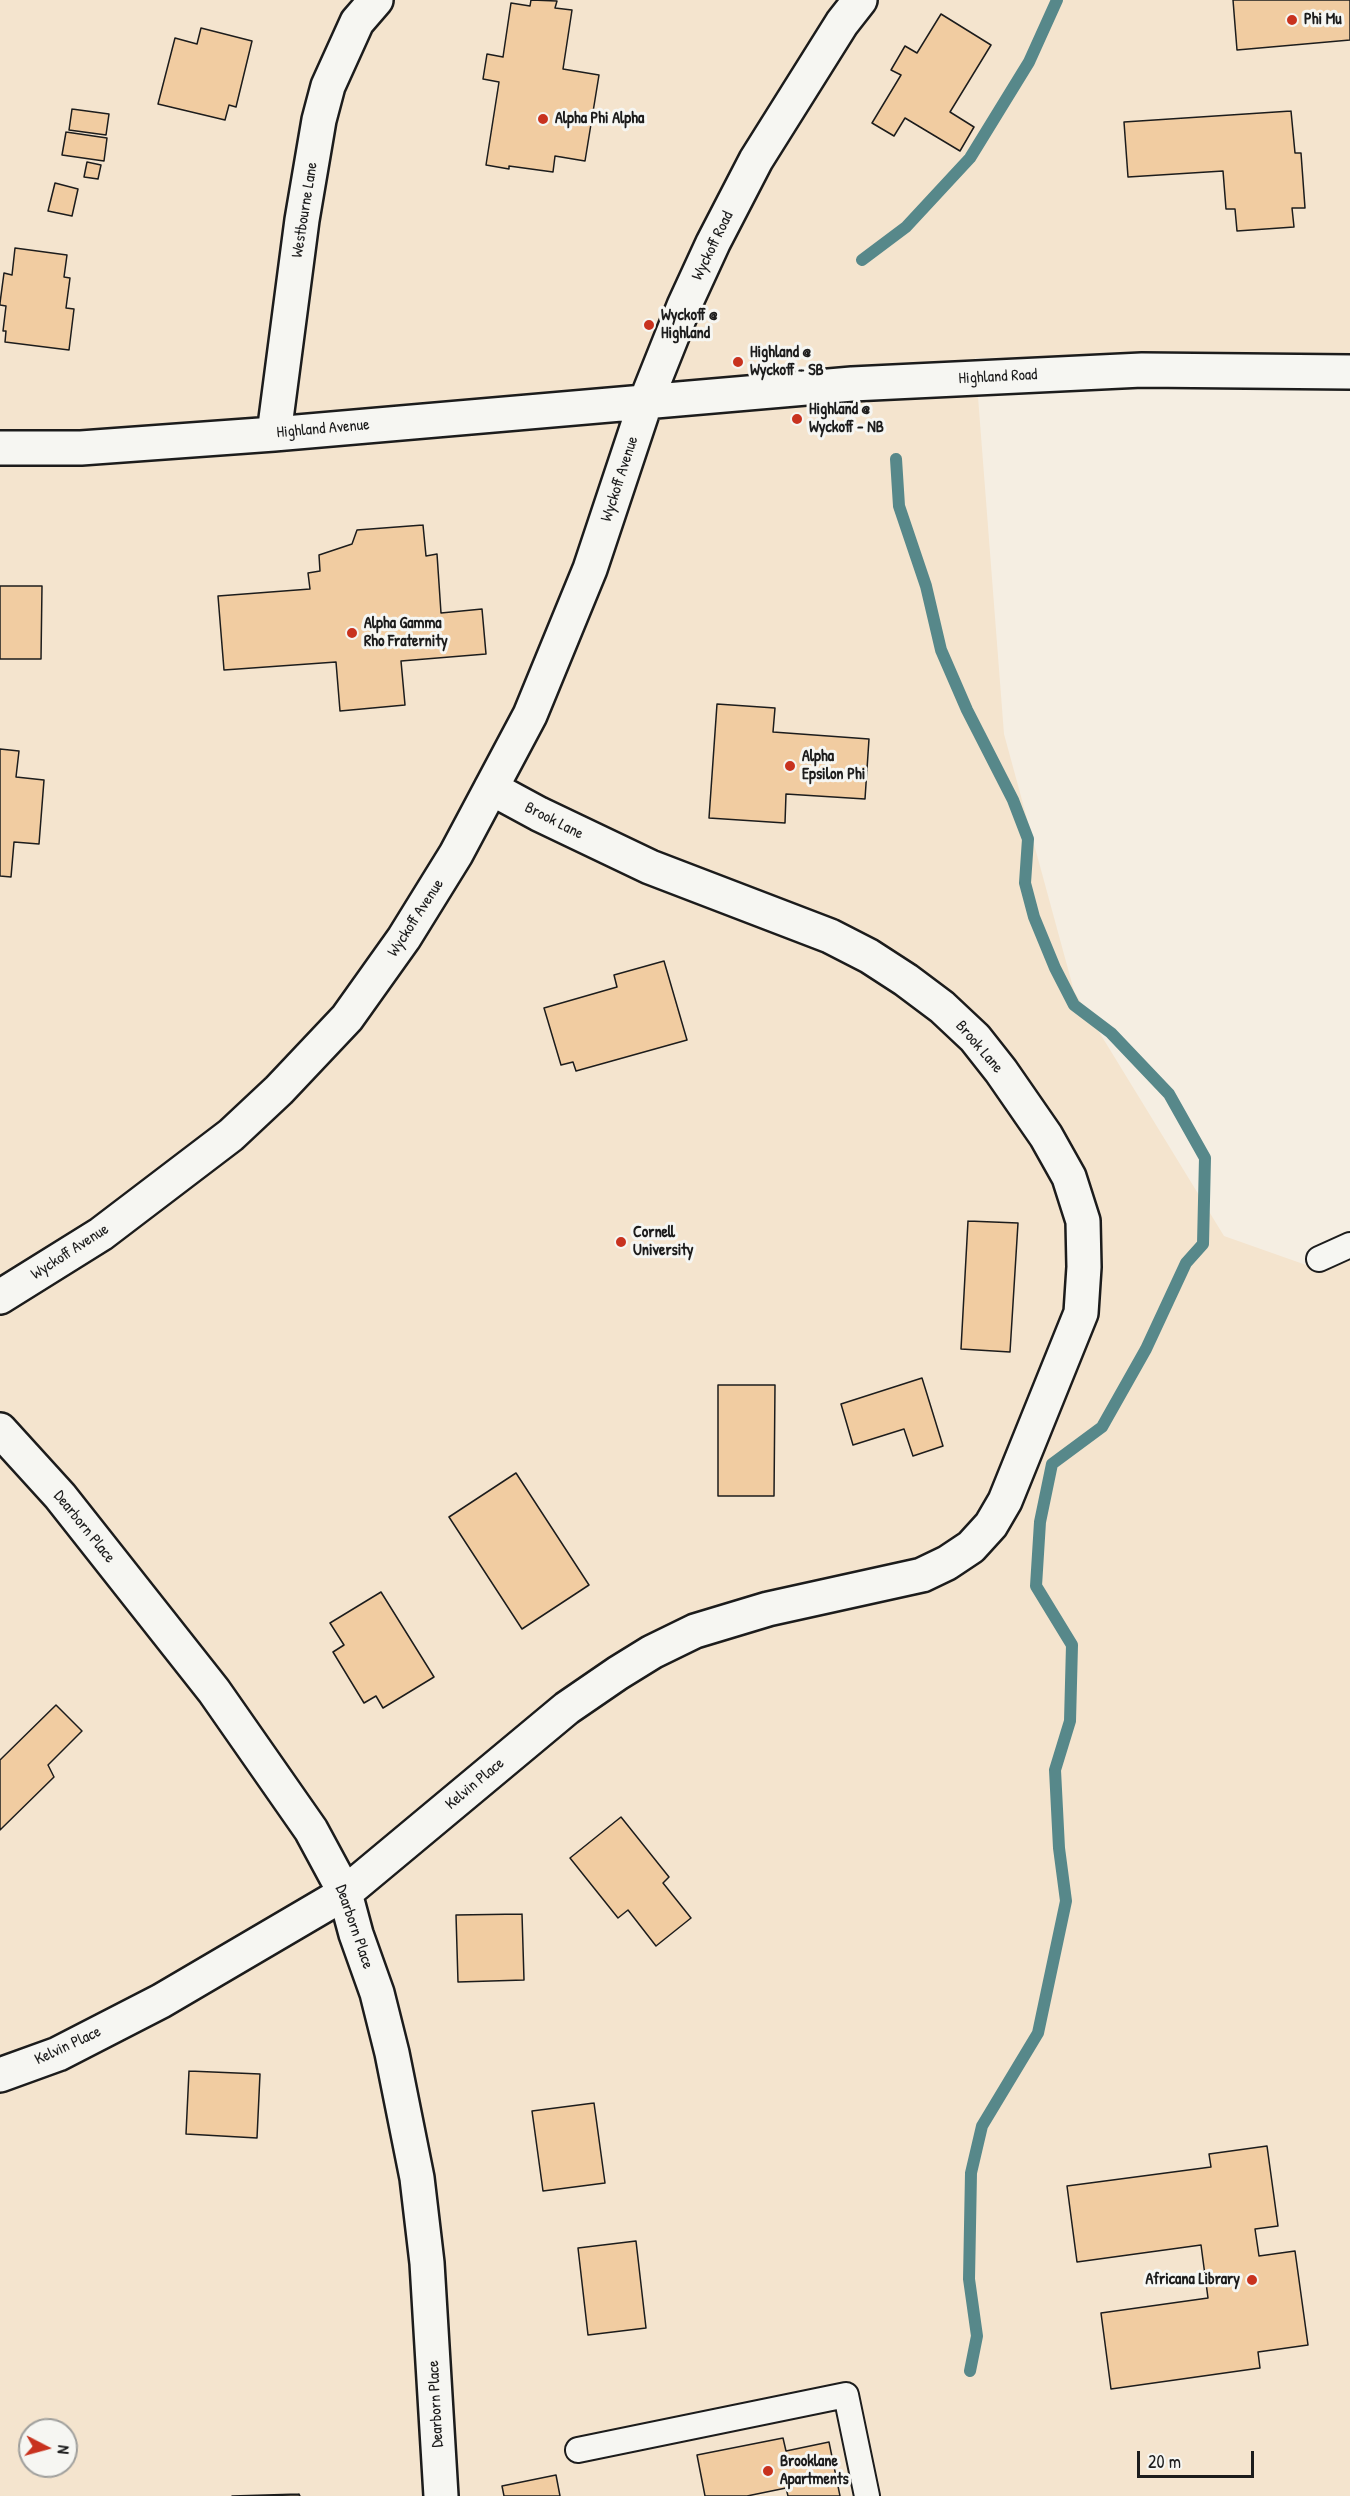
<!DOCTYPE html>
<html>
<head>
<meta charset="utf-8">
<style>
	body { margin:0 }
	#map { position:relative; width:1350px; height:2496px; overflow:hidden; background:#f5eee2; font-family:"Patrick Hand",sans-serif }
	canvas { display:block }
	.north { position:absolute; left:18px; top:2418px; width:60px; height:60px; box-sizing:border-box; background:#f6f6f2; border:2px solid #9f9f9c; border-radius:50%; rotate:96deg; font-size:16px; font-weight:700; line-height:24px; text-align:center; color:#1c1c1c }
	.north::after { content:''; display:block; margin:auto; width:21px; height:27px; background:#c8321e; clip-path:polygon(50% 0,100% 100%,50% 72%,0 100%) }
	.scale { position:absolute; left:1137px; top:2451px; width:117px; height:27px; box-sizing:border-box; border:3px solid #1c1c1c; border-top:0; padding-left:8px; font-size:18px; line-height:21px; white-space:nowrap; color:#1c1c1c; -webkit-text-stroke:4px #f6f6f2; paint-order:stroke }
</style>
</head>
<body>
<div id="map">
<canvas width="1350" height="2496"></canvas>
<div class="north">N</div>
<div class="scale">20 m</div>
</div>
<script>
const c = document.querySelector('canvas').getContext('2d');
c.lineJoin = 'round';
function fill(path, color) {
  c.fillStyle = color;
  c.fill(path, 'evenodd');
}
function poly(rows) {
  const path = new Path2D();
  for (const r of rows) {
    path.moveTo(r[0], r[1]);
    for (let i = 2; i < r.length; i += 2) path.lineTo(r[i], r[i + 1]);
  }
  return path;
}
function stroke(path, color, width, dash) {
  c.strokeStyle = color;
  c.lineWidth = width;
  c.lineCap = dash ? 'butt' : 'round';
  c.setLineDash(dash || []);
  c.stroke(path);
}
function label(font, color, halo, rows, align = 'center') {
  c.font = font + ' "Patrick Hand",sans-serif';
  c.lineWidth = 6;
  c.setLineDash([]);
  c.textBaseline = 'middle';
  c.strokeStyle = halo;
  c.fillStyle = color;
  for (const [text, x, y, turn = 0] of rows) {
    c.save();
    c.translate(x, y);
    c.rotate((+turn || 0) * Math.PI / 180);
    c.textAlign = isNaN(turn) ? turn : align;
    if (halo) c.strokeText(text, 0, 0);
    c.fillText(text, 0, 0);
    c.restore();
  }
}
fill(poly([
	[0,0,1350,0,1350,353,975,358,1004,734,1074,991,1224,1236,1309,1266,1350,1248,1350,2496,0,2496],
	[30,2430,66,2430,66,2466,30,2466]
]), '#f4e4ce');
stroke(poly([
	[862,260,906,227,970,158,1029,62,1057,0],
	[896,459,899,506,926,586,941,650,967,710,1013,800,1028,839,1025,883,1034,917,1055,968,1074,1005,1111,1033,1169,1094,1205,1158,1203,1244,1186,1263,1146,1349,1102,1427,1052,1464,1040,1522,1036,1586,1072,1645,1070,1721,1055,1770,1059,1848,1066,1901,1038,2033,982,2126,971,2173,969,2279,977,2336,970,2371]
]), '#57888a', 12);
const building = poly([
	[531,0,557,1,555,8,572,10,563,69,599,75,585,161,555,156,553,172,509,166,509,169,486,165,499,82,483,79,487,54,503,57,511,3,530,6,531,0],
	[1233,0,1350,0,1350,40,1237,50,1233,0],
	[941,14,991,45,950,112,974,127,960,151,905,118,894,136,872,123,901,75,891,70,905,46,917,53,941,14],
	[201,28,252,41,236,107,229,105,225,120,158,104,175,38,197,44,201,28],
	[72,109,109,114,106,135,69,130,72,109],
	[1291,111,1295,153,1301,153,1305,208,1292,208,1294,227,1237,231,1235,209,1226,209,1223,171,1128,177,1124,122,1291,111],
	[66,132,107,138,104,161,62,155,66,132],
	[87,162,101,165,98,179,84,177,87,162],
	[55,183,78,189,72,216,48,211,55,183],
	[15,248,67,255,64,277,70,278,66,308,74,309,69,350,5,342,6,331,3,331,6,306,0,305,0,303,4,273,12,275,15,248],
	[423,525,426,556,437,554,441,613,482,609,486,654,401,661,405,705,340,711,336,662,224,670,218,596,310,589,308,573,320,571,319,555,352,544,357,530,423,525],
	[0,586,42,586,41,659,0,659,0,586],
	[717,704,775,708,773,732,869,739,865,799,786,794,785,823,709,818,717,704],
	[0,749,19,751,16,777,44,780,39,844,14,842,11,877,0,876,0,749],
	[664,961,687,1040,576,1071,573,1062,561,1065,544,1008,617,987,614,975,664,961],
	[968,1221,1018,1223,1010,1352,961,1349,968,1221],
	[922,1378,943,1446,913,1456,904,1429,853,1445,841,1404,922,1378],
	[718,1385,775,1385,774,1496,718,1496,718,1385],
	[516,1473,589,1585,522,1629,449,1517,516,1473],
	[381,1592,434,1677,383,1708,376,1696,364,1703,333,1652,344,1645,330,1623,381,1592],
	[56,1705,82,1731,48,1765,54,1777,0,1830,0,1760,56,1705],
	[621,1817,669,1877,663,1883,691,1918,656,1946,628,1910,618,1918,570,1858,621,1817],
	[522,1914,524,1980,458,1982,456,1915,522,1914],
	[189,2071,260,2074,257,2138,186,2134,189,2071],
	[594,2103,605,2183,543,2191,532,2111,594,2103],
	[1267,2146,1278,2226,1255,2229,1259,2256,1295,2251,1308,2345,1258,2352,1260,2368,1111,2389,1101,2313,1208,2298,1201,2245,1077,2262,1067,2186,1211,2167,1209,2154,1267,2146],
	[636,2241,646,2328,588,2335,578,2248,636,2241],
	[783,2438,786,2451,829,2442,840,2496,788,2496,786,2488,747,2496,705,2496,697,2455,783,2438],
	[556,2475,560,2496,504,2496,502,2486,556,2475],
	[299,2494,300,2496,232,2496,299,2494]
]);
fill(building, '#f1cca1');
stroke(building, '#1c1c1c', 1.5);
const lane = poly([
	[1319,1259,1350,1245],
	[578,2450,846,2395,867,2496]
]);
const street = poly([
	[274,434,302,220,319,120,328,86,357,22,376,0],
	[0,448,81,448,274,434,852,384,1142,370,1350,372],
	[0,1297,101,1234,231,1135,279,1090,347,1018,404,938,456,854,530,715,590,569,646,401,684,306,713,243,756,160,842,23,860,0],
	[0,1430,60,1496,214,1691,311,1830,345,1893,356,1934,377,1993,392,2053,417,2178,427,2263,441,2496],
	[0,2075,58,2054,161,2001,345,1893,567,1708,618,1673,652,1652,695,1631,768,1609,922,1575,947,1563,971,1547,991,1525,1005,1501,1081,1313,1084,1267,1083,1221,1069,1177,1046,1136,1001,1071,975,1038,942,1007,906,980,869,956,830,936,650,867,539,814,491,788]
]);
stroke(lane, '#1c1c1c', 28);
stroke(street, '#1c1c1c', 38);
stroke(lane, '#f6f6f2', 24);
stroke(street, '#f6f6f2', 33);
for (const [x, y, r, color] of [
	[1292,20,6,"#c8321e"],
	[543,119,6,"#c8321e"],
	[649,325,6,"#c8321e"],
	[738,362,6,"#c8321e"],
	[797,419,6,"#c8321e"],
	[352,633,6,"#c8321e"],
	[790,766,6,"#c8321e"],
	[621,1242,6,"#c8321e"],
	[1252,2280,6,"#c8321e"],
	[768,2471,6,"#c8321e"]
]) {
  const dot = new Path2D();
  dot.arc(x, y, r, 0, 2 * Math.PI);
  c.fillStyle = color;
  c.fill(dot);
  stroke(dot, '#f6f6f2', 2);
}
label('bold 16px', '#1c1c1c', '#f6f6f2', [
	["Phi Mu",1304,20],
	["Alpha Phi Alpha",555,119],
	["Wyckoff @",661,316],
	["Highland",661,334],
	["Highland @",750,353],
	["Wyckoff - SB",750,371],
	["Highland @",809,410],
	["Wyckoff - NB",809,428],
	["Alpha Gamma",364,624],
	["Rho Fraternity",364,642],
	["Alpha",802,757],
	["Epsilon Phi",802,775],
	["Cornell",633,1233],
	["University",633,1251],
	["Africana Library",1240,2280,"right"],
	["Brooklane",780,2462],
	["Apartments",780,2480]
], 'left');
label('16px', '#1c1c1c', '#f6f6f2', [
	["Westbourne Lane",305,210,-81],
	["Wyckoff Road",713,246,-64],
	["Highland Road",998,377,-3],
	["Highland Avenue",323,429,-5],
	["Wyckoff Avenue",620,479,-72],
	["Brook Lane",554,821,27],
	["Wyckoff Avenue",416,918,-57],
	["Brook Lane",979,1047,49],
	["Wyckoff Avenue",70,1252,-33],
	["Dearborn Place",84,1527,51],
	["Kelvin Place",475,1784,-40],
	["Dearborn Place",354,1927,71],
	["Kelvin Place",68,2046,-25],
	["Dearborn Place",436,2404,-93]
]);
</script>
</body>
</html>
